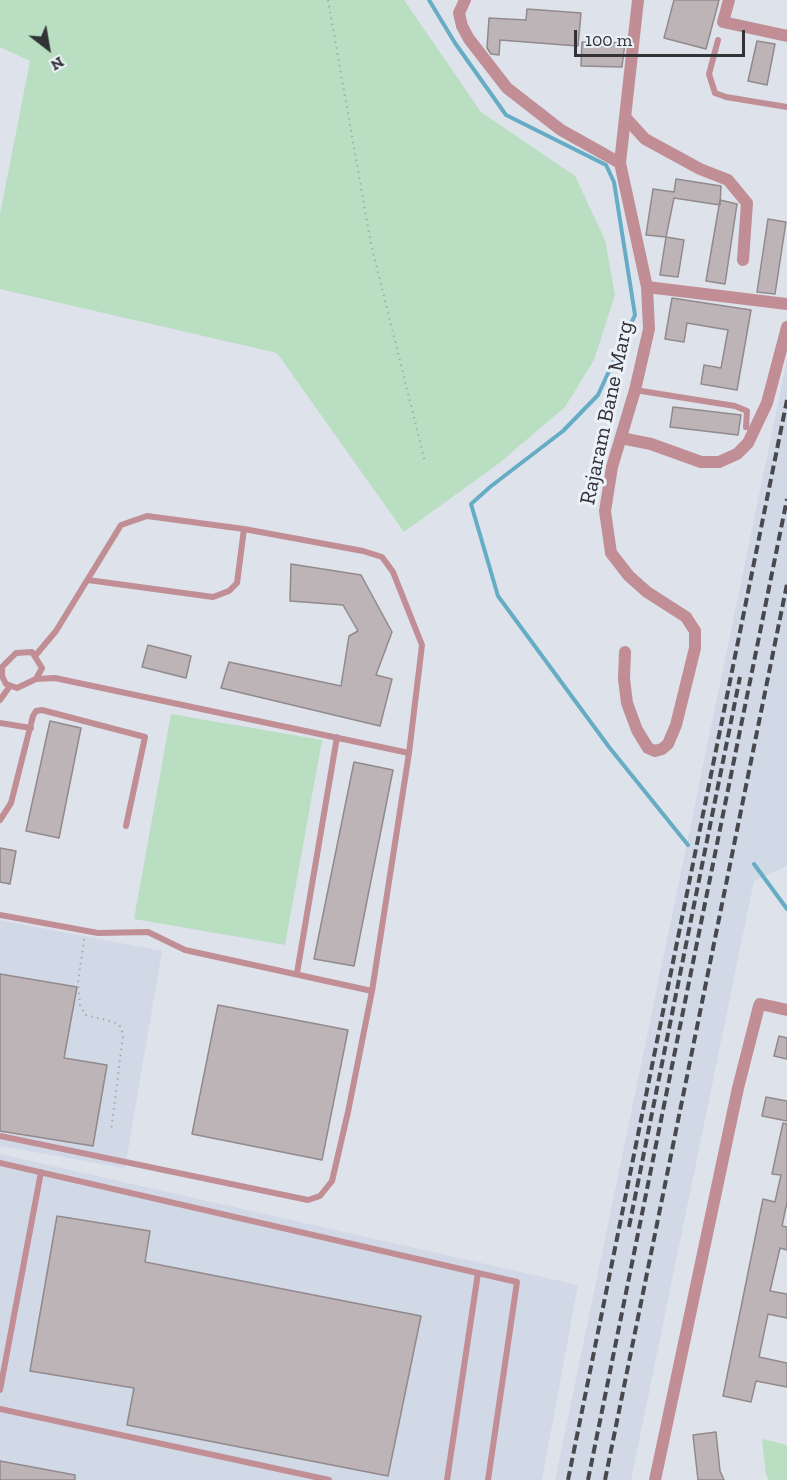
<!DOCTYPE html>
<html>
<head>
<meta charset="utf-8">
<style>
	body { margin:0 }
	#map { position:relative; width:787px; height:1480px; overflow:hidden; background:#dee3eb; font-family:"Zilla Slab",serif }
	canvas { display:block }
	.north { position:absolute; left:18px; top:18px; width:60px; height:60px; -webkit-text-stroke:4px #ecf0f8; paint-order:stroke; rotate:149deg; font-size:16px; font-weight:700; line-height:24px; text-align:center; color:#323336 }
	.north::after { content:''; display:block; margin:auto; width:21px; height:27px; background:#323336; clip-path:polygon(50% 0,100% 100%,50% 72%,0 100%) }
	.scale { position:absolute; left:574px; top:30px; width:171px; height:27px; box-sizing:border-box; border:3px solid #323336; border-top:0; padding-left:8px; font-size:18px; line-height:21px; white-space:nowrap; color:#323336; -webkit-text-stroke:4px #ecf0f8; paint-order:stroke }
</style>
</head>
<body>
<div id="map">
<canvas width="787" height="1480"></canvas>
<div class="north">N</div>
<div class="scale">100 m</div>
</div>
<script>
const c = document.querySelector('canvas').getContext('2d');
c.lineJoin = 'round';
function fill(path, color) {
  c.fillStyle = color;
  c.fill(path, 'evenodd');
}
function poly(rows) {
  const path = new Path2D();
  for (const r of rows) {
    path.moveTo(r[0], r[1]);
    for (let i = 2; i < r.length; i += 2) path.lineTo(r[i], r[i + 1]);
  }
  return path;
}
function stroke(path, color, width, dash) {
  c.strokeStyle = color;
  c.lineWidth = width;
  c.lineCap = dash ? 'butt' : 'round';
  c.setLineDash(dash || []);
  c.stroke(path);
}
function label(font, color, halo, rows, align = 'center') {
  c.font = font + ' "Zilla Slab",serif';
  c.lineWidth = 6;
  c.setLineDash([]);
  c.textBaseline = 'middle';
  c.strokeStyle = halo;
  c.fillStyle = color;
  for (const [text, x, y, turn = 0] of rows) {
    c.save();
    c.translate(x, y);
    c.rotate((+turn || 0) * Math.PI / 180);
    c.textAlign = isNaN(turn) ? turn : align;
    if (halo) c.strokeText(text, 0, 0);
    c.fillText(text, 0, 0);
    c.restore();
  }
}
fill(poly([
	[787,360,787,866,754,881,631,1480,555,1480],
	[0,920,162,951,125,1168,0,1146],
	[0,1154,578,1285,542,1480,0,1480]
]), '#d1d8e6');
fill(poly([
	[0,0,404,0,481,112,575,176,605,240,615,295,594,360,565,407,498,464,404,532,277,353,0,289,0,214,30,61,0,47],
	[171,714,322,740,285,945,134,919],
	[762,1439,787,1445,787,1480,769,1480,766,1475]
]), '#b9dec1');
stroke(poly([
	[429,0,455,43,506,115,606,165,614,182,635,315,598,395,563,431,490,487,471,504,498,596,609,747,688,845],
	[754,864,787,909]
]), '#67acc5', 4);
const building = poly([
	[674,0,719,0,706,49,664,38,674,0],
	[527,9,581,13,578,46,500,40,499,55,491,54,487,48,489,18,526,20,527,9],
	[757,41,775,44,767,85,748,81,757,41],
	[582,42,625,43,622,67,581,66,582,42],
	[676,179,721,186,720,205,674,198,666,237,646,235,653,189,674,192,676,179],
	[720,200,737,204,725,284,706,281,720,200],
	[768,219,786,222,775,294,757,292,768,219],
	[666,237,684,240,678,277,660,275,666,237],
	[672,298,751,310,737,390,701,384,704,365,721,368,728,330,687,323,684,342,665,339,672,298],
	[673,407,741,415,738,435,670,427,673,407],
	[291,564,361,575,392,632,376,675,392,679,380,726,221,688,229,662,341,686,349,636,358,631,343,605,290,601,291,564],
	[148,645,191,656,186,678,142,667,148,645],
	[50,721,81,728,59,838,26,831,50,721],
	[354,762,393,770,354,966,314,959,354,762],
	[0,848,16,851,10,884,0,882,0,848],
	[0,974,77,987,64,1058,107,1065,93,1146,0,1131,0,974],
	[218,1005,348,1030,322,1160,192,1134,218,1005],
	[779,1036,787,1038,787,1059,774,1056,779,1036],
	[766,1097,787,1101,787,1121,762,1116,766,1097],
	[783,1123,787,1124,787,1202,782,1226,787,1227,787,1250,780,1248,770,1291,787,1294,787,1318,768,1314,759,1357,787,1363,787,1387,756,1381,751,1402,723,1396,763,1199,775,1202,781,1175,772,1174,783,1123],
	[57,1216,150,1231,145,1262,421,1316,388,1476,127,1425,134,1388,30,1371,57,1216],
	[716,1432,720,1471,724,1480,698,1480,693,1435,716,1432],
	[0,1461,75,1475,75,1480,0,1480,0,1461]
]);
fill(building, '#bdb4b7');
stroke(building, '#92898d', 1.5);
stroke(poly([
	[328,0,371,244,425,462],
	[84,939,78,983,80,1005,85,1015,114,1022,121,1027,123,1036,111,1131]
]), '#a6a9b0', 2, [1.5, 4.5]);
stroke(poly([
	[718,40,709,74,715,93,726,97,787,107],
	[635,390,735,406,747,411,746,427],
	[88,580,213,597,229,591,237,583,244,529],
	[35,656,56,631,121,525,147,516,244,529,363,551,382,557,393,572,422,645,409,753,55,678,36,679,17,688,6,684,2,676,2,667,16,653,32,652,42,668,36,679],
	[0,700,10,686],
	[0,723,31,728],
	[0,820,11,803,33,716,36,711,42,710,145,737,126,826],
	[0,915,98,933,148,932,185,950,372,991],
	[297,973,337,737],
	[0,1136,308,1200,320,1196,332,1181,348,1112,372,991,409,753],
	[0,1163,517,1282,488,1480],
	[0,1390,41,1172],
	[0,1409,329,1480],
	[447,1480,478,1273]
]), '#c18e95', 6);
stroke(poly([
	[465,0,459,13,462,26,469,39,507,88,561,130,620,163],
	[729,0,723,22,787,36],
	[625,117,645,139,700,169,728,180,747,203,743,260],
	[647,287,787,304],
	[621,438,651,444,701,462,719,462,737,454,748,443,767,403,787,327],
	[625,652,624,679,627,703,637,730,648,748,655,751,662,749,668,744,676,725,695,648,695,631,686,617,647,592,629,576,611,553,605,511,612,467,635,390,649,329,647,287,620,163,638,0],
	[655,1480,738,1088,759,1006,760,1004,787,1010]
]), '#c18e95', 12);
stroke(poly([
	[629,1227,740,677],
	[568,1480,787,400],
	[588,1480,787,499],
	[605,1480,787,584]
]), '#47494c', 4, [9, 4.5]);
label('22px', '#323336', '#ecf0f8', [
	["Rajaram Bane Marg",607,413,-78]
]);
</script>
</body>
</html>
